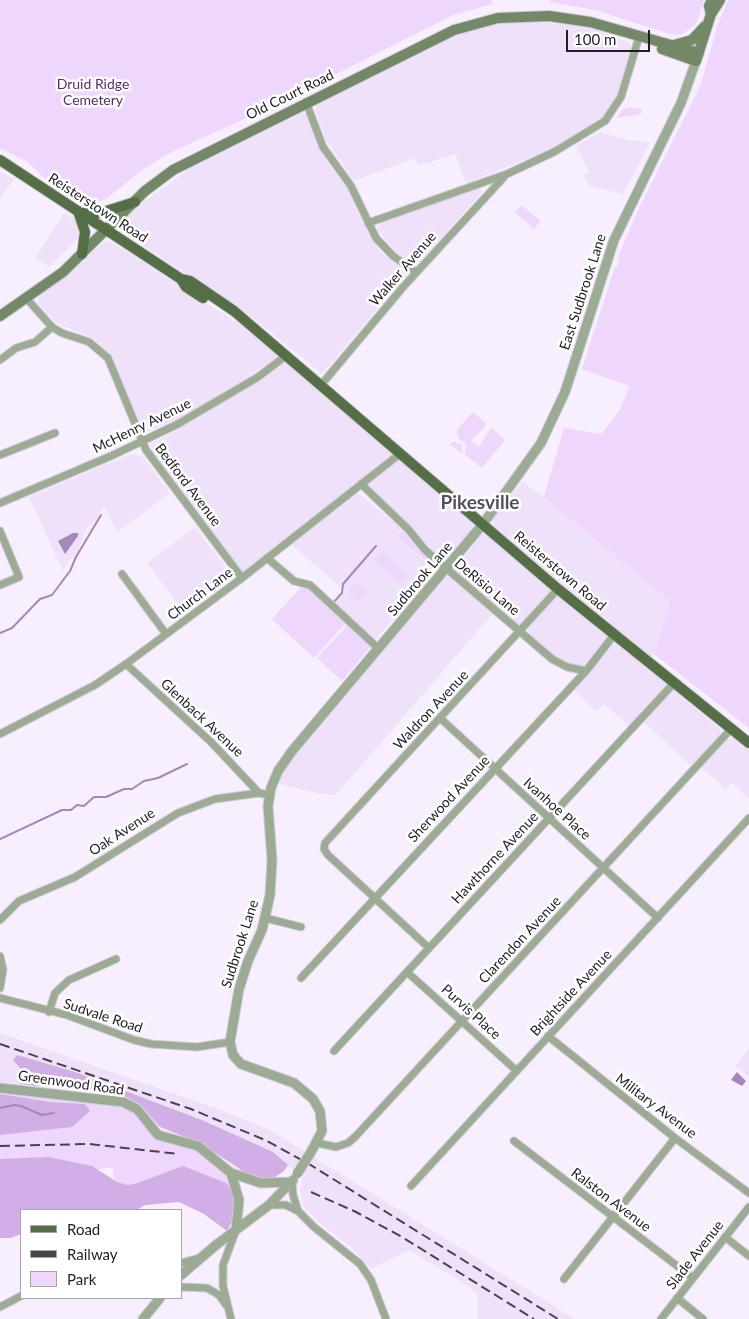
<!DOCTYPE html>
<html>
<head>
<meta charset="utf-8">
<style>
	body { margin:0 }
	#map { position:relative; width:749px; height:1319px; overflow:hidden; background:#f8effe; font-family:Lato,sans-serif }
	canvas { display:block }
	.legend { position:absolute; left:20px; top:1209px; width:162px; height:90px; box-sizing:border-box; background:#fff; border:1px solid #a7a5a7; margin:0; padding:6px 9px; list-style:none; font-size:15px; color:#221e24 }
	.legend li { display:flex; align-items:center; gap:10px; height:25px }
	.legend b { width:25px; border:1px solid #a7a5a7 }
	.scale { position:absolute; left:566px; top:30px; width:84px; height:22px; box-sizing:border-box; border:2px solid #221e24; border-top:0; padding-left:6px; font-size:15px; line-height:18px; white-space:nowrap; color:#221e24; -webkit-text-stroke:4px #fff; paint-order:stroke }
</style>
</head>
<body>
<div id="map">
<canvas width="749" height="1319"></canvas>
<ul class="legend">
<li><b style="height:6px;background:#546f45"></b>Road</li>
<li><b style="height:6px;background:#48444b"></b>Railway</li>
<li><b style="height:14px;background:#eed6fc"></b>Park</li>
</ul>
<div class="scale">100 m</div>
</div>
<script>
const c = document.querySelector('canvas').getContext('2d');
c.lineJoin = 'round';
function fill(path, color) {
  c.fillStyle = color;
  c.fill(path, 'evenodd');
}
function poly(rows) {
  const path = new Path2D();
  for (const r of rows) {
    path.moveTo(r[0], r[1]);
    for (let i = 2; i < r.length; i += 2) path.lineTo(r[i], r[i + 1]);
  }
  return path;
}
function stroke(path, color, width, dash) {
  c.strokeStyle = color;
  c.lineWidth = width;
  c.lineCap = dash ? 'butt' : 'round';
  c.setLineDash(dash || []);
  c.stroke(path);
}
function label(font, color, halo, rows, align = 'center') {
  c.font = font + ' Lato,sans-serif';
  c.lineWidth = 5;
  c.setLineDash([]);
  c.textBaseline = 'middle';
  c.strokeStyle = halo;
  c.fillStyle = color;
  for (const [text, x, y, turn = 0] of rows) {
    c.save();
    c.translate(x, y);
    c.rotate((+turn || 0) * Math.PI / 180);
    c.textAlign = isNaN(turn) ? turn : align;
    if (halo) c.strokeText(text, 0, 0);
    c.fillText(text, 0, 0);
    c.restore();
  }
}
fill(poly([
	[517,22,569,24,593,29,629,42,632,48,616,100,605,116,547,151,466,183,455,154,418,166,415,158,354,181,326,140,315,110,318,103,449,38,487,26],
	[303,112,307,116,324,157,348,190,368,235,382,253,402,269,406,275,322,374,257,321,124,233,122,227,127,217,144,202,189,169],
	[600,132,628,140,650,142,623,194,590,186,583,176,589,172,576,146],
	[0,171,14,179,0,199],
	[478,187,482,192,418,263,411,263,394,250,377,229,380,224,393,217],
	[64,213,77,221,79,238,49,267,35,258],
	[104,242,112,242,253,333,276,353,276,359,187,415,144,433,112,355,93,338,56,323,38,303,40,296],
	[285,363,392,452,393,456,243,573,153,452,151,444,202,416],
	[131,454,143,457,170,493,117,532,104,505,96,522,89,524,79,547,78,559,71,558,63,571,29,497],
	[398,460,401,460,474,522,474,526,447,561,442,562,427,548,368,487,369,483],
	[522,482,544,497,670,601,652,659,492,525,493,518],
	[358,493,402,529,395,537,436,570,374,641,334,605,345,591,291,544],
	[195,527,232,576,183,611,147,563],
	[485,532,554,591,521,625,515,624,456,571,457,566,482,533],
	[451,576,494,612,336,795,316,793,276,783,284,768,304,740,446,577],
	[558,595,610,638,584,667,568,665,553,657,528,632,528,627],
	[615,642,668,685,630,726,604,704,597,712,572,689],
	[672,689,721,730,720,736,692,767,643,721],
	[733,738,749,750,749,799,732,783,725,789,701,767,725,740],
	[0,1033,221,1110,270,1130,575,1319,478,1319,478,1295,467,1286,410,1250,371,1269,352,1248,318,1222,304,1208,300,1191,303,1176,284,1164,215,1132,213,1123,152,1120,141,1105,133,1100,114,1094,0,1082],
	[749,1048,749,1077,735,1066]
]), '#f0e1fa');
fill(poly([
	[0,0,491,0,493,4,453,15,281,102,174,151,146,167,106,199,91,205,84,204,41,175,28,162,0,148],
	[550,0,704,0,696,24,681,35,670,34,595,10,549,2],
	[728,0,749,0,749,728,654,654,670,601,544,497,564,428,601,434,620,410,629,386,582,369,615,267,617,267,620,258,618,257,640,206,700,87,717,27],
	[630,107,642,109,641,114,617,118,623,109],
	[521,205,541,221,534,229,515,213],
	[472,413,474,413,487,424,471,441,479,447,491,427,505,440,482,468,465,455,466,444,458,438,457,430],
	[453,441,462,445,462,453,450,445],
	[403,529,413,543,437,565,436,569,396,537],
	[384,550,408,574,400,583,374,560],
	[356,582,367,592,358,602,348,591],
	[302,586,307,586,346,623,314,658,272,619],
	[348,625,371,646,342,681,317,658],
	[0,1091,122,1105,135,1112,156,1138,196,1149,232,1179,225,1229,199,1210,170,1178,148,1205,117,1209,113,1167,92,1170,0,1170]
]), '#eed6fc');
fill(poly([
	[17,1055,72,1071,202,1120,273,1152,288,1165,284,1171,272,1179,265,1180,245,1176,240,1169,200,1143,160,1127,141,1105,124,1096,98,1092,79,1082,71,1080,55,1080,37,1086,20,1084,20,1068,13,1060],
	[0,1094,50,1102,85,1104,90,1111,72,1127,0,1135],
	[48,1157,92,1166,117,1182,127,1185,135,1184,183,1166,226,1183,235,1192,235,1216,227,1231,204,1214,179,1202,145,1205,137,1210,21,1210,21,1234,11,1238,0,1238,0,1159]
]), '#d1aee5');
fill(poly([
	[73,533,78,533,78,536,65,554,58,541],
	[737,1072,746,1081,742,1086,731,1080]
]), '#a786ba');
stroke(poly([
	[333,603,342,593,343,584,376,546],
	[0,633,12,628,40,599,52,595,70,571,76,557,101,515],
	[0,839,62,810,71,810,77,805,84,806,94,797,106,797,124,789,132,789,144,781,158,778,187,764],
	[0,1108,14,1105,21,1106,42,1115,54,1113]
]), '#a786ba', 2);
const minor = poly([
	[306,102,323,147,351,186,376,238,393,256,416,272],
	[368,223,507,174,554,152,605,121,621,97,639,37],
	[27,299,52,327,62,333,89,342,108,358,146,450,242,578],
	[0,360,16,348,35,342,52,327],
	[321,385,404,286,504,177],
	[0,455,55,433],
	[361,484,408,529,425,550,552,659,567,667,586,671],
	[0,503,111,456,178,424,258,377,287,355],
	[0,531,19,577,0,585],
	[267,558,294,581,310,585,379,649],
	[122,574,166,634],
	[126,664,211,742,259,793],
	[440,718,658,918],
	[0,734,95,685,126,664,242,578,401,453],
	[265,918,301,927],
	[0,920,19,901,75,877,178,813,215,799,259,793,269,795],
	[429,948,328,855,324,849,325,843,558,589],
	[0,956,3,970,0,988],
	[407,972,517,1071],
	[301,978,586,671,614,635],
	[0,998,67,1015,134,1040,151,1044,197,1047,230,1042],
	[49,1012,55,993,69,980,116,959],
	[548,1036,675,1138,749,1193],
	[334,1051,674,683],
	[514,1141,693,1278],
	[317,1143,336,1147,348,1143,355,1137,731,729],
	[292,1182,293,1195,298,1211,314,1227,360,1264,371,1280,386,1319],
	[411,1186,749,818],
	[269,1205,286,1205,298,1211],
	[725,1237,749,1256],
	[181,1263,199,1258],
	[564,1279,675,1138],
	[181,1287,207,1288,219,1295,226,1305],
	[677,1298,703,1319],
	[0,1307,21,1296],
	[231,1319,223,1286,223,1265,236,1230],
	[661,1319,749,1207]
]);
const tertiary = poly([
	[0,1088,123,1102,137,1109,158,1135,198,1146,231,1173,261,1183,292,1182],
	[311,1152,322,1131,320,1111,313,1099,294,1083,241,1064,233,1055,230,1042,239,989,248,961,262,930,270,895,272,860,268,806,271,788,278,771,292,751,483,524,541,443,565,392,614,240,681,103,696,61],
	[231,1173,239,1200,236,1230],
	[181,1275,216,1245,269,1205,293,1180],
	[143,1319,160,1298]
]);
const secondary = poly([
	[711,14,709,6,712,0],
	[674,45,692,40,705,26],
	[662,49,696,61,711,14,720,0],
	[0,316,63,272,145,191,173,170,454,30,498,18,549,16,590,22,699,53]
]);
const primary = poly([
	[0,160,181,279,190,281,234,311,558,589,749,743],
	[78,211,85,232,82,254],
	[83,213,100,213,135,202],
	[181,279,186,287,203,298]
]);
stroke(minor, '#d1c9d7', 9);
stroke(tertiary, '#d1c9d7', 11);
stroke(secondary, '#d1c9d7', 12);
stroke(primary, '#d1c9d7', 12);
stroke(minor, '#9cab94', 7);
stroke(tertiary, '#9cab94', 9);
stroke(secondary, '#728866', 10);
stroke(primary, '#546f45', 10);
stroke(poly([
	[0,1044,191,1109,265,1140,309,1164,558,1319],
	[0,1146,89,1144,179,1154],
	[311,1192,356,1212,402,1237,534,1319]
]), '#48444b', 2, [10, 5]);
const tertiaryBridge = poly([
	[297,1174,311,1152]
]);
stroke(tertiaryBridge, '#d1c9d7', 11, []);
stroke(tertiaryBridge, '#9cab94', 9);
label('14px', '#572c6d', '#fff', [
	["Druid Ridge",93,84],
	["Cemetery",93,100]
]);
label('14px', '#221e24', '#fff', [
	["Old Court Road",290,95,-26],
	["Reisterstown Road",98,208,33],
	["Walker Avenue",403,269,-49],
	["East Sudbrook Lane",583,292,-72],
	["McHenry Avenue",142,426,-26],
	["Bedford Avenue",188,485,53],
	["Reisterstown Road",560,571,40],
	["Sudbrook Lane",420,579,-50],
	["DeRisio Lane",487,587,40],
	["Church Lane",200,594,-37],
	["Waldron Avenue",431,710,-47],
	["Glenback Avenue",202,718,43],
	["Sherwood Avenue",449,799,-47],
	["Ivanhoe Place",557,809,42],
	["Oak Avenue",122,832,-33],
	["Hawthorne Avenue",495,858,-47],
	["Clarendon Avenue",520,940,-47],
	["Sudbrook Lane",240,944,-72],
	["Brightside Avenue",571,993,-47],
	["Purvis Place",471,1012,42],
	["Sudvale Road",103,1016,18],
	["Greenwood Road",71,1083,8],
	["Military Avenue",656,1106,37],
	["Ralston Avenue",611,1200,37],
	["Slade Avenue",695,1255,-52]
]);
label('bold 19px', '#574d5d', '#fff', [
	["Pikesville",480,503]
]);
</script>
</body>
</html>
